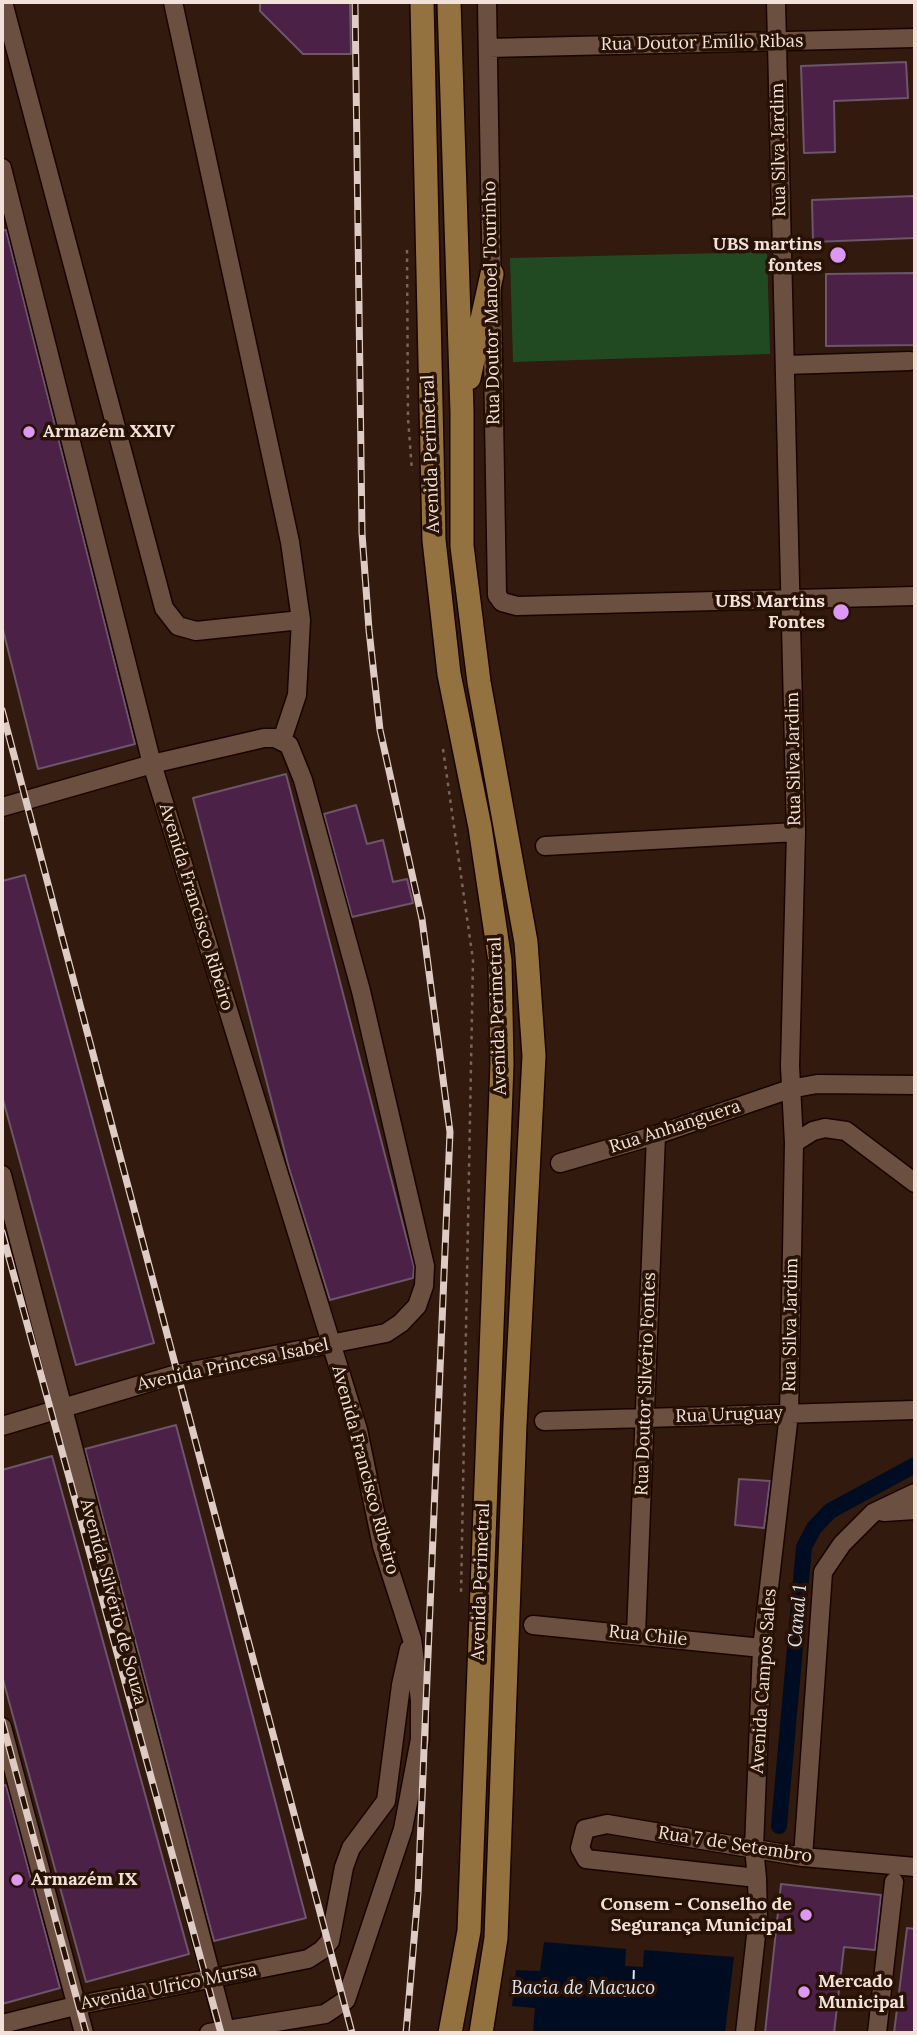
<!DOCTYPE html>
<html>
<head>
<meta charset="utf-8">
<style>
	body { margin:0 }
	#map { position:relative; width:917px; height:2035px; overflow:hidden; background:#321a0e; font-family:Lora,serif }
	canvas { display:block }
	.frame { position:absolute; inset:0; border:4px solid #f2e1d9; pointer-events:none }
</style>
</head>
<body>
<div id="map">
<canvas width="917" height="2035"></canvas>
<div class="frame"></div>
</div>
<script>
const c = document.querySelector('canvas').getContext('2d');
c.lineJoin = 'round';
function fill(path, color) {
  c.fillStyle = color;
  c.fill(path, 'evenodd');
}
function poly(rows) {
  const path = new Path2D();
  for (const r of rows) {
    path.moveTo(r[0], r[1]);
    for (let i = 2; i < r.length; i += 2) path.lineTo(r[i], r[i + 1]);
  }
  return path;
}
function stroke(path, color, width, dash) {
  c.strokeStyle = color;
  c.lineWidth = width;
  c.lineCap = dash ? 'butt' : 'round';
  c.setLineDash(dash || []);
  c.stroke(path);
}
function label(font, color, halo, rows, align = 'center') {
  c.font = font + ' Lora,serif';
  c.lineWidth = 7;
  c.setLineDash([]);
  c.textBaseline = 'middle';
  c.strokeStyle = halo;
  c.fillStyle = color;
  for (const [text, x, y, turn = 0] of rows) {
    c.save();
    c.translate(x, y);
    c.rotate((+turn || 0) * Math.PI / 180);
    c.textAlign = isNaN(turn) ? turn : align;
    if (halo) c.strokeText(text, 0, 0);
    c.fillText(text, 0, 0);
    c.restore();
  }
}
fill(poly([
	[767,252,770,354,513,362,510,258]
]), '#224a22');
fill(poly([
	[544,1942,626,1949,625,1966,643,1967,644,1950,734,1957,725,2033,533,2033,535,2008,512,2006,516,1970,540,1971]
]), '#000c21');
stroke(poly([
	[779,1826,804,1547,814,1528,830,1511,915,1465]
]), '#000c21', 16);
stroke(poly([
	[522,1991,633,1996,634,1966]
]), '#d9e6f4', 2, [9, 7]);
const building = poly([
	[260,2,350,2,351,54,303,54,260,11,260,2],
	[906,62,908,98,834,101,835,152,804,153,801,66,906,62],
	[915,196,915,238,813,242,812,200,915,196],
	[2,230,6,230,135,744,38,769,2,626,2,230],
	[915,273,915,345,826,346,826,274,915,273],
	[286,774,414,1267,413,1278,330,1300,289,1168,193,798,286,774],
	[356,805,367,844,383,840,393,882,407,879,413,903,352,917,324,814,356,805],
	[25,875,154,1343,76,1365,2,1096,2,881,25,875],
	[176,1425,306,1918,214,1941,85,1449,176,1425],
	[52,1456,189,1954,86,1982,2,1676,2,1470,52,1456],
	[739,1479,770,1481,764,1528,735,1525,739,1479],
	[6,1785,60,1988,2,2004,2,1786,6,1785],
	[781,1884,881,1895,875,1950,844,1947,834,2033,765,2033,781,1884],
	[907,1928,915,1929,915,2033,894,2033,907,1928]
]);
fill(building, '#4b2148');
stroke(building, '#6d556a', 2);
const minor = poly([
	[3,2,164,608,178,626,196,631,301,620],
	[173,2,290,542,301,620,297,695,282,740],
	[487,2,497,595,502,602,517,606,915,596],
	[488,48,915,38],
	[2,168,152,764,358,1430,382,1546,412,1639,420,1700,420,1739,403,1829,346,2000,325,2014,209,2033],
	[785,365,910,361],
	[2,807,152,764,264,738,275,738,289,745,303,780,361,991,425,1266,424,1286,417,1306,401,1323,386,1333,177,1374,2,1426],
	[545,846,796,832],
	[794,1143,813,1131,825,1128,846,1131,915,1183],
	[560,1163,656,1135,790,1089,817,1084,915,1085],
	[2,1175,225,2029],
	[544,1421,915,1410],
	[884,1512,915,1510],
	[533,1625,762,1648],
	[636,1634,656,1135],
	[2,1727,84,2033],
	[803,1857,823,1572,842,1544,873,1513,915,1493],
	[757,1878,754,1848,762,1648,789,1414,794,1143,790,1066,796,832,776,2],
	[2,2024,79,2005,308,1959,322,1950,330,1941,344,1867,351,1848,386,1801,401,1685,409,1649],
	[745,2033,758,1918,757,1878,586,1859,580,1848,585,1829,607,1824,803,1857,915,1867],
	[877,2033,894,1882]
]);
const major = poly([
	[422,2,434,540,449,674,480,827,500,961,502,1064,469,1931,450,2033],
	[449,2,462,412,462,546,479,682,526,942,534,1056,515,1424,496,1938,481,2033],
	[469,378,492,274]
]);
stroke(minor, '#190400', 21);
stroke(major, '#190400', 26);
stroke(poly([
	[407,250,408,418,412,471],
	[443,749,473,960,461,1594]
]), '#7a655a', 2.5, [3.5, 5]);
stroke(minor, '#6b4f41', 18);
stroke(major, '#947240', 23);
const rail = poly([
	[355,2,362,533,369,630,380,730,422,919,450,1132,418,1893,406,2033],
	[2,710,352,2033],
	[2,1232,221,2033],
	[2,1721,86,2033]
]);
stroke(rail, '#deccc4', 7);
stroke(rail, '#281105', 4.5, [13]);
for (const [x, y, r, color] of [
	[838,255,9,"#dc99f4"],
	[29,432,7,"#dc99f4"],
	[841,612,9,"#dc99f4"],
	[17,1880,7,"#dc99f4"],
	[806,1915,7,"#dc99f4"],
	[804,1992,7,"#dc99f4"]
]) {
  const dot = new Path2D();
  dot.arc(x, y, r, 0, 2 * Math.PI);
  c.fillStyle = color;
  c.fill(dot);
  stroke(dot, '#281105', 2.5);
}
label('18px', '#f2e1d9', '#281105', [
	["Rua Doutor Emílio Ribas",702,43,-1],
	["Rua Silva Jardim",779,150,-91],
	["Rua Doutor Manoel Tourinho",492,303,-91],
	["Avenida Perimetral",431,454,-92],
	["Rua Silva Jardim",794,759,-91],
	["Avenida Francisco Ribeiro",196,907,73],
	["Avenida Perimetral",498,1016,-92],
	["Rua Anhanguera",675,1127,-18],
	["Rua Silva Jardim",791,1325,-89],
	["Avenida Princesa Isabel",233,1365,-12],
	["Rua Doutor Silvério Fontes",646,1384,-88],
	["Rua Uruguay",729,1415,-2],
	["Avenida Francisco Ribeiro",365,1470,75],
	["Avenida Perimetral",481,1582,-88],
	["Avenida Silvério de Souza",113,1602,75],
	["Rua Chile",648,1636,6],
	["Avenida Campos Sales",764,1681,-86],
	["Rua 7 de Setembro",735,1845,9],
	["Avenida Ulrico Mursa",169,1987,-11]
]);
label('bold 18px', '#f2e1d9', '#281105', [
	["UBS martins",822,245],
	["fontes",822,266],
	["Armazém XXIV",43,432,"left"],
	["UBS Martins",825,602],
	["Fontes",825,623],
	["Armazém IX",31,1880,"left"],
	["Consem - Conselho de",792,1905],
	["Segurança Municipal",792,1926],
	["Mercado",818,1982,"left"],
	["Municipal",818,2003,"left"]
], 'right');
label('italic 19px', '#d9e6f4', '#281105', [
	["Canal 1",798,1616,-85],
	["Bacia de Macuco",583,1989]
]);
</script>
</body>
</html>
